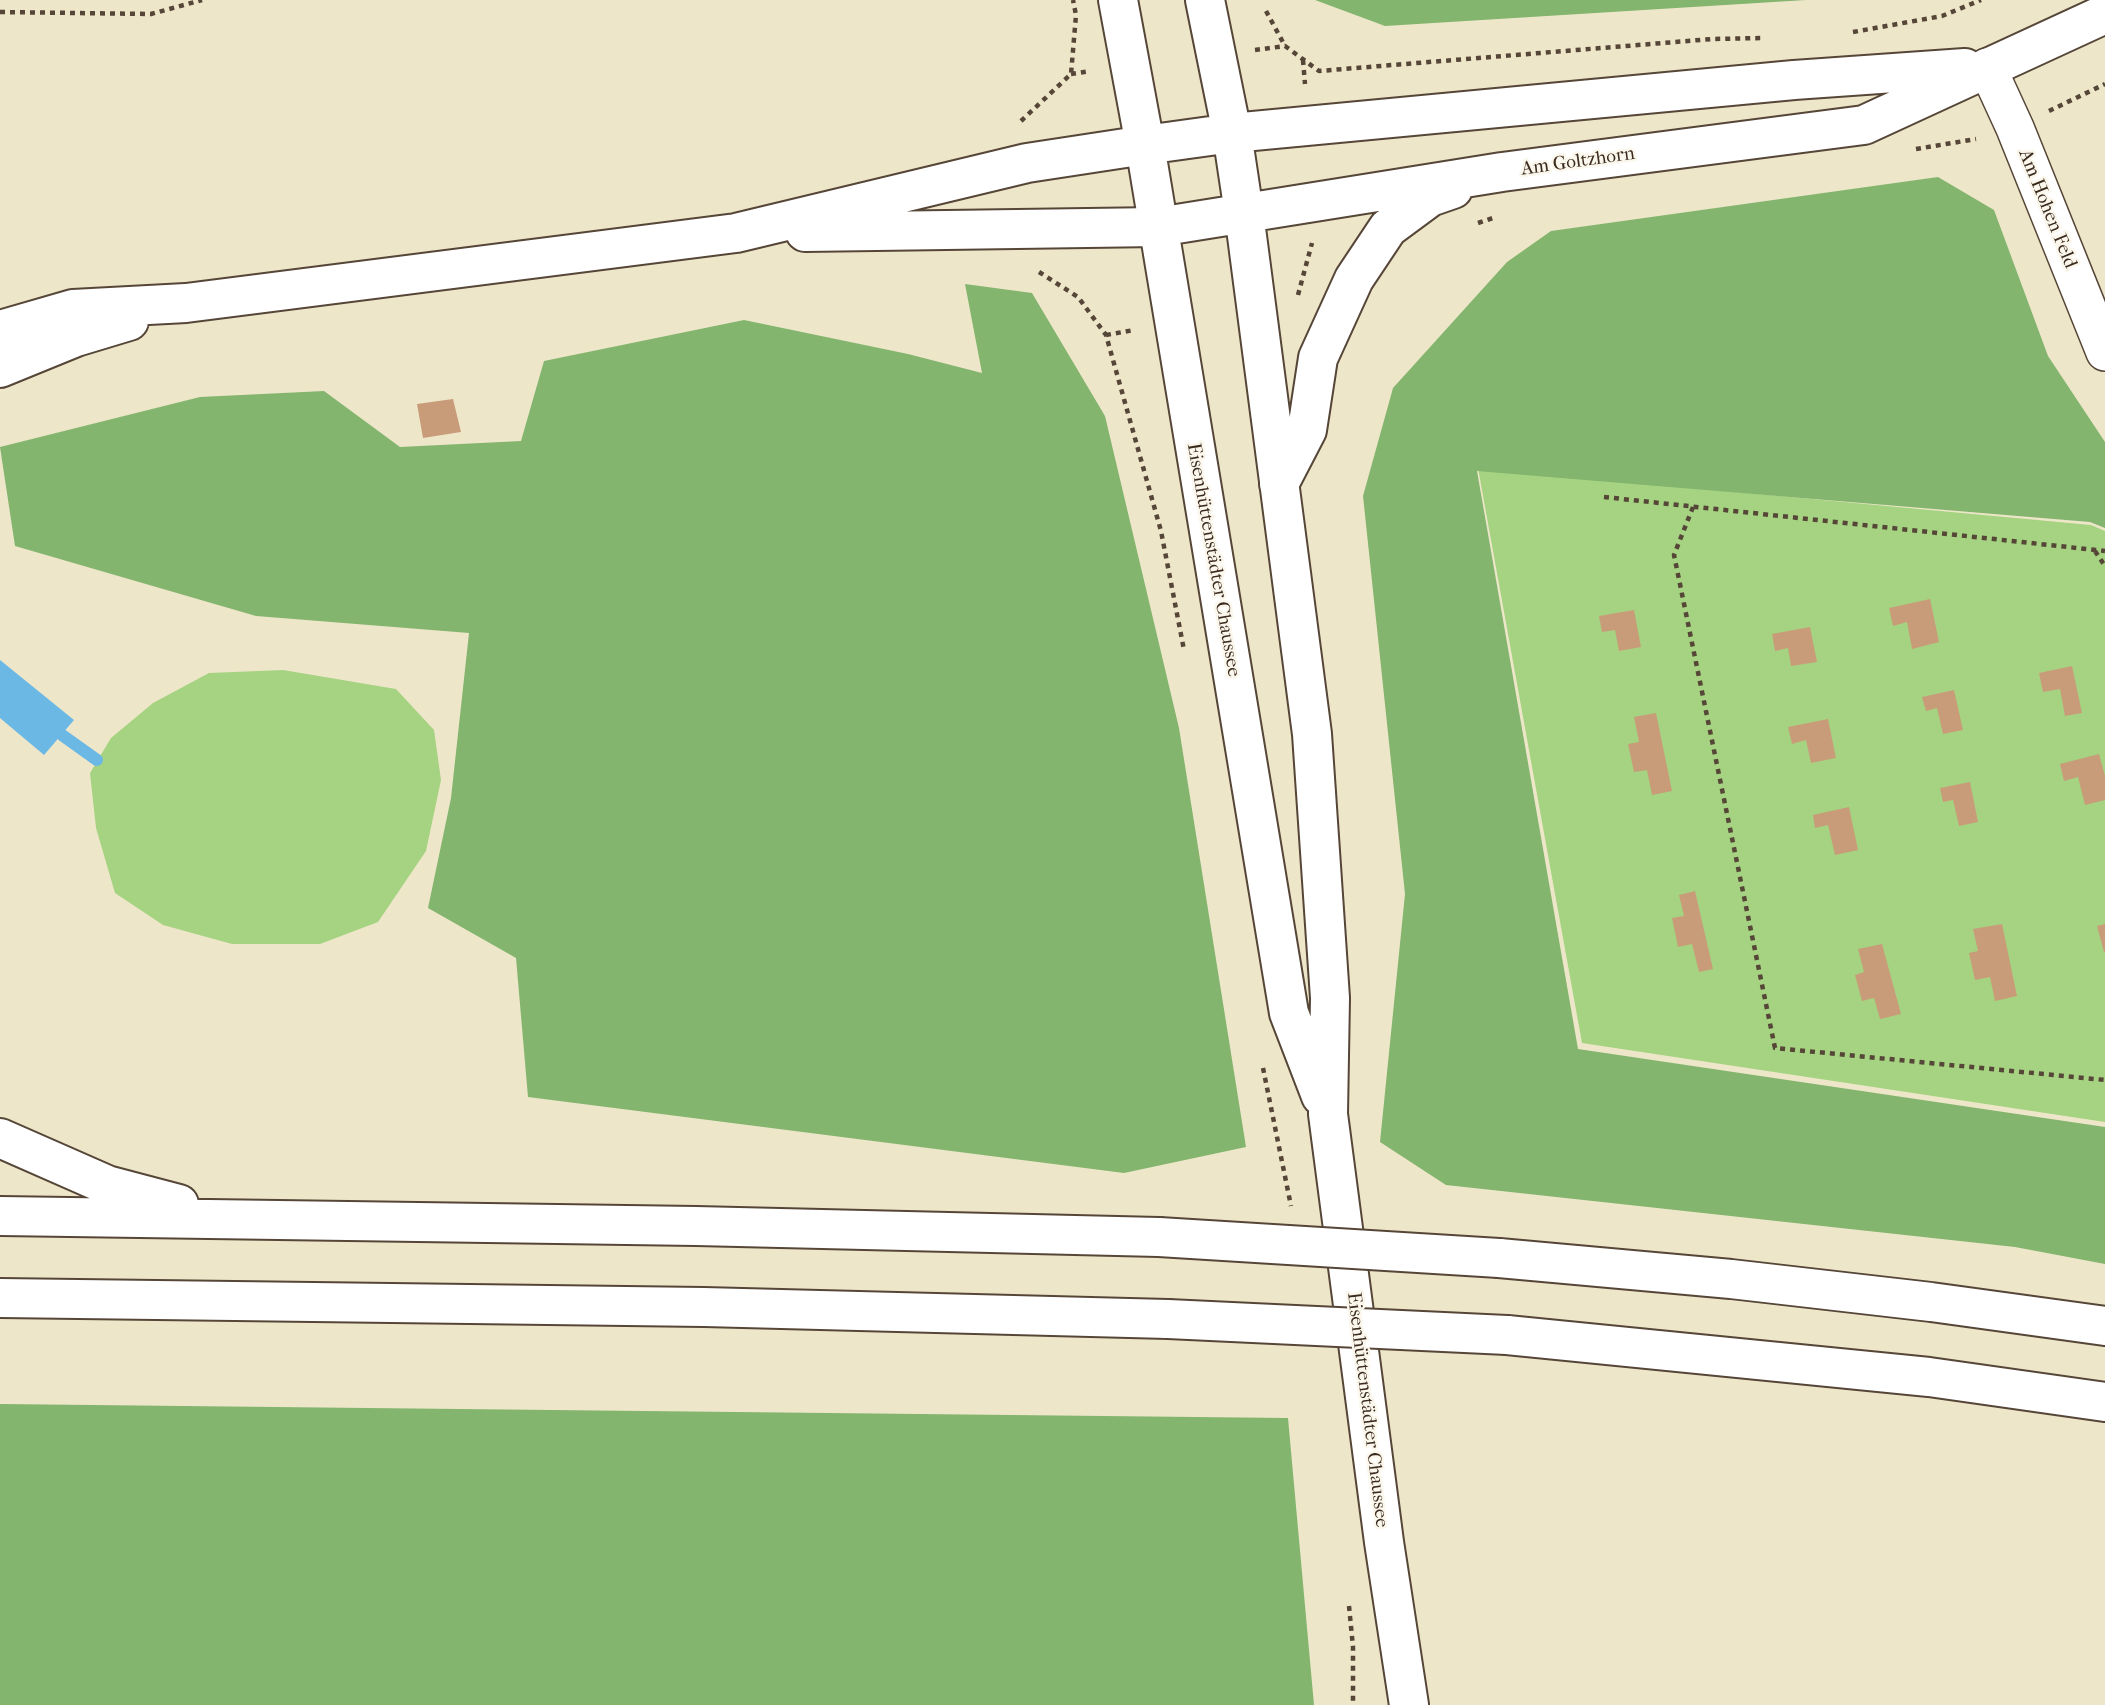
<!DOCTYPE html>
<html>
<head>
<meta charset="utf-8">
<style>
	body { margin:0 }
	canvas { display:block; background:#eee6c9 }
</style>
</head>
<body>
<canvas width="2105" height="1705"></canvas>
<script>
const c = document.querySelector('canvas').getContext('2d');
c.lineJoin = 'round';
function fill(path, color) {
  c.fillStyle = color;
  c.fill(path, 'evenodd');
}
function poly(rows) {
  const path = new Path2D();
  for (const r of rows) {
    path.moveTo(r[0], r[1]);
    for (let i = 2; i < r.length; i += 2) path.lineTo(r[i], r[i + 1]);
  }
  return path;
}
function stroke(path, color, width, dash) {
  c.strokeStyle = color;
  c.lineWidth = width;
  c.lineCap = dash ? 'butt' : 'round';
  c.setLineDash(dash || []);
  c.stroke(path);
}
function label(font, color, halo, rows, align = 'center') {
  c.font = font + ' "IM FELL French Canon",serif';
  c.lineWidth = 5;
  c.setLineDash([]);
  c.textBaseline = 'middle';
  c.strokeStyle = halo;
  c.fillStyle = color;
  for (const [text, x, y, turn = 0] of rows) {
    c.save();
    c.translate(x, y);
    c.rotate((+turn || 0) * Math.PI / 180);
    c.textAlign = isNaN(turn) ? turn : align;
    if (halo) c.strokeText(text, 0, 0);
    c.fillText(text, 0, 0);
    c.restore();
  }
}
fill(poly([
	[1478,468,2091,525,2105,531,2105,1122,1582,1043],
	[283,670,396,689,434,730,441,780,426,851,378,922,320,944,232,944,163,925,115,893,96,828,90,773,111,738,153,703,209,673]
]), '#a5d381');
fill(poly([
	[1315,0,1806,0,1385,26],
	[1938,177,1994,210,2048,356,2105,442,2105,528,2090,522,1477,471,1578,1049,2105,1127,2105,1264,2015,1247,1446,1185,1380,1142,1405,894,1363,496,1393,388,1507,262,1551,231],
	[965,284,1032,293,1105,416,1179,728,1246,1147,1124,1173,528,1097,516,958,428,908,451,798,469,633,256,616,15,546,0,447,200,397,324,391,400,447,521,441,544,361,744,320,908,354,982,373],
	[0,1404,1288,1418,1314,1705,0,1705]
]), '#84b56f');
fill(poly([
	[0,660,74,720,44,755,0,718]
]), '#6bb8e5');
stroke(poly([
	[62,735,97,760]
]), '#6bb8e5', 12);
fill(poly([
	[453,399,461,432,423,438,417,404],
	[1930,599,1939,642,1912,649,1907,622,1893,626,1889,608],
	[1634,610,1641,647,1619,651,1615,630,1602,632,1599,616],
	[1810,627,1817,662,1791,666,1788,648,1775,651,1772,634],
	[2072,666,2082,713,2065,716,2060,689,2043,692,2039,673],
	[1954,690,1963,730,1943,734,1937,708,1926,711,1922,697],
	[1656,713,1672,791,1652,795,1647,770,1634,772,1628,744,1639,742,1634,717],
	[1828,719,1836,758,1811,763,1806,740,1792,744,1788,727],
	[2099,754,2105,776,2105,800,2085,805,2078,777,2064,781,2060,764],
	[1970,782,1978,822,1959,826,1953,800,1943,802,1940,788],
	[1849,807,1858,850,1835,855,1828,825,1815,828,1813,815],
	[1695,891,1713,969,1699,972,1692,944,1678,947,1672,918,1684,916,1679,895],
	[2002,924,2017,996,1995,1001,1990,977,1975,980,1969,953,1978,951,1973,929],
	[2105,924,2105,952,2104,952,2097,926],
	[1882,944,1901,1014,1880,1019,1874,998,1862,1001,1855,975,1864,972,1858,949]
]), '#c99c79');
const street = poly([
	[1987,67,2015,128,2105,352]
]);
const primary = poly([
	[1118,0,1145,145,1289,1013,1321,1096],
	[1205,0,1232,133,1244,213,1312,734,1330,998,1328,1114,1384,1542,1409,1705],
	[1145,145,1232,133,1794,80,1965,68],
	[1158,227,1502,172,1864,125,2105,14],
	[1279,484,1307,430,1318,358,1354,279,1388,228,1430,197,1453,189]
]);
const highway = poly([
	[805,232,1158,227],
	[0,330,73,309,186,303,736,233,1027,163,1145,145],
	[0,368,76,337,129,321],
	[0,1138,107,1185,179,1204],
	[0,1216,696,1226,1159,1237],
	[1499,1258,1731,1279,1931,1302,2105,1326],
	[0,1298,704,1307,1168,1319],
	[1507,1335,1929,1377,2105,1402]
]);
stroke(street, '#564638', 40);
stroke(primary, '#564638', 42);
stroke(highway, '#564638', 42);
stroke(poly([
	[1266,11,1285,46],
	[0,12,151,14,202,0],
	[1853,32,1942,16,1981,0],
	[1255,50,1285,46,1319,71,1712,39,1765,38],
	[1303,60,1305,84],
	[1071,74,1090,71],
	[2049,111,2105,84],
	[1021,121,1071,74,1076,15,1073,0],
	[1916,149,1976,139],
	[1478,223,1496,217],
	[1039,272,1078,297,1106,335,1161,531,1184,650],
	[1298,295,1312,243],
	[1106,335,1134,330],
	[1604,497,2105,551],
	[1693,507,1674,555,1775,1048,2105,1080],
	[2095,551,2105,566],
	[1263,1068,1291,1206],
	[1349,1606,1353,1647,1353,1705]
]), '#564638', 4.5, [5, 5]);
stroke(street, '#fff', 37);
stroke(primary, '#fff', 38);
stroke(highway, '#fff', 38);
const highwayBridge = poly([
	[1159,1237,1499,1258],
	[1168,1319,1507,1335]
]);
stroke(highwayBridge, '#564638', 42, []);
stroke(highwayBridge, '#fff', 38);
label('19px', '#3b2a1e', '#fbf7ec', [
	["Am Goltzhorn",1578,162,-8],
	["Am Hohen Feld",2047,209,68],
	["Eisenhüttenstädter Chaussee",1213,560,80],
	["Eisenhüttenstädter Chaussee",1367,1410,83]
]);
</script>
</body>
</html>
